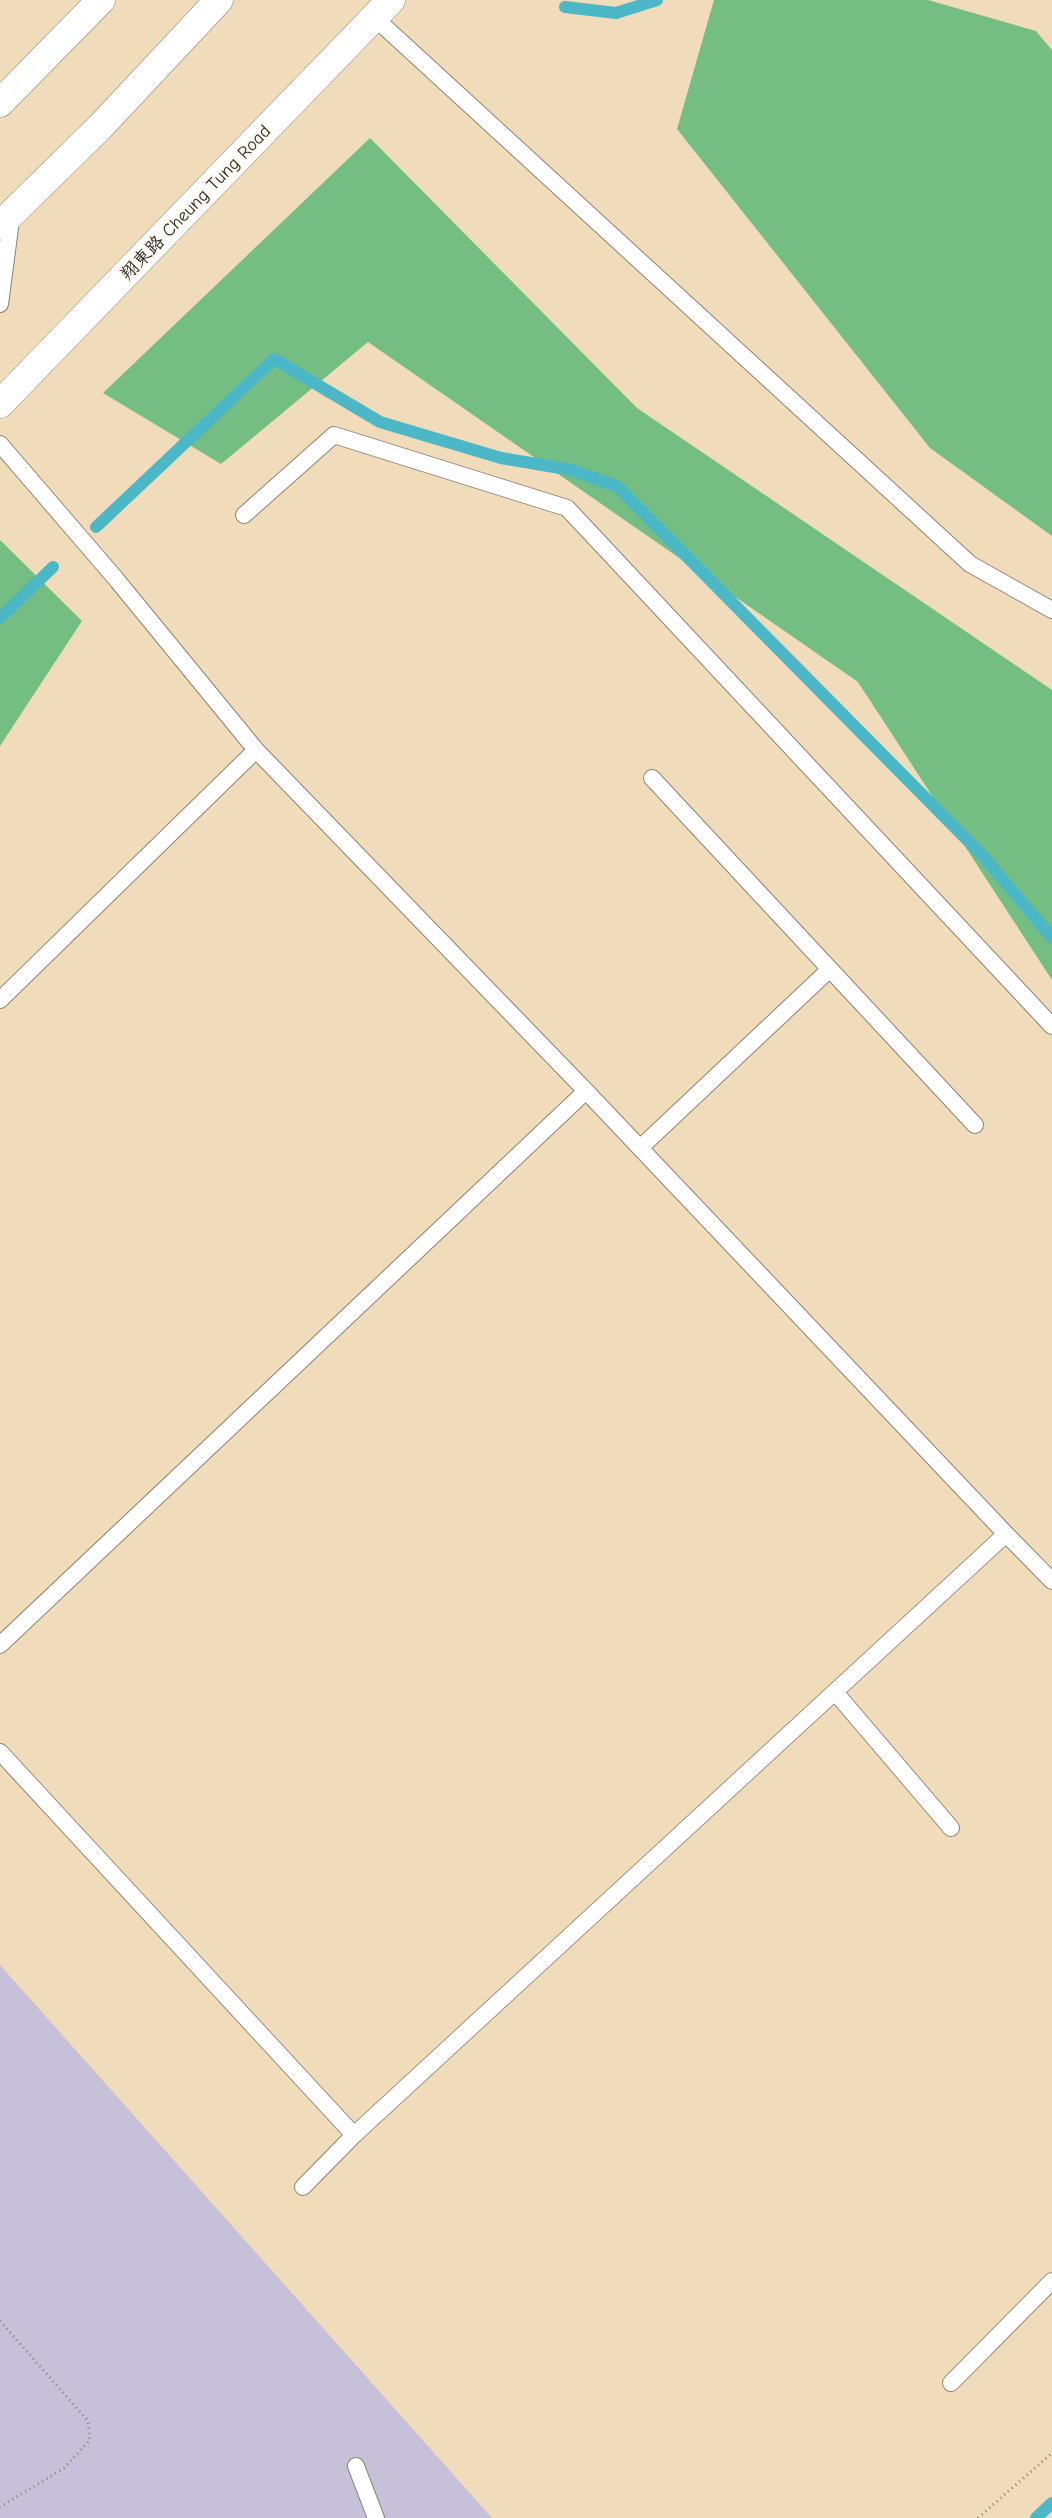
<!DOCTYPE html>
<html>
<head>
<meta charset="utf-8">
<style>
	body { margin:0 }
	canvas { display:block; background:#f0dcba }
</style>
</head>
<body>
<canvas width="1052" height="2518"></canvas>
<script>
const c = document.querySelector('canvas').getContext('2d');
c.lineJoin = 'round';
function fill(path, color) {
  c.fillStyle = color;
  c.fill(path, 'evenodd');
}
function poly(rows) {
  const path = new Path2D();
  for (const r of rows) {
    path.moveTo(r[0], r[1]);
    for (let i = 2; i < r.length; i += 2) path.lineTo(r[i], r[i + 1]);
  }
  return path;
}
function stroke(path, color, width, dash) {
  c.strokeStyle = color;
  c.lineWidth = width;
  c.lineCap = dash ? 'butt' : 'round';
  c.setLineDash(dash || []);
  c.stroke(path);
}
function label(font, color, halo, rows, align = 'center') {
  c.font = font + ' "Comic Neue","LXGW WenKai TC",sans-serif';
  c.lineWidth = 4;
  c.setLineDash([]);
  c.textBaseline = 'middle';
  c.strokeStyle = halo;
  c.fillStyle = color;
  for (const [text, x, y, turn = 0] of rows) {
    c.save();
    c.translate(x, y);
    c.rotate((+turn || 0) * Math.PI / 180);
    c.textAlign = isNaN(turn) ? turn : align;
    if (halo) c.strokeText(text, 0, 0);
    c.fillText(text, 0, 0);
    c.restore();
  }
}
fill(poly([
	[0,1965,492,2518,0,2518]
]), '#c6c0d9');
fill(poly([
	[714,0,928,0,1036,31,1052,50,1052,536,930,448,677,129],
	[370,138,637,408,1052,690,1052,980,858,682,368,342,221,464,103,393],
	[0,540,82,621,0,746]
]), '#74be84');
stroke(poly([
	[565,7,616,13,657,0],
	[96,527,274,359,380,422,501,458,572,470,618,487,983,856,1052,938],
	[0,618,53,567],
	[1036,2518,1052,2503]
]), '#4bb7c7', 12);
const service = poly([
	[375,18,970,564,1052,610],
	[0,304,12,213],
	[0,444,116,579,256,750,586,1091,1006,1534,1052,1581],
	[244,515,334,435,567,508,1052,1026],
	[652,778,975,1125],
	[0,1000,256,750],
	[640,1148,830,969],
	[0,1645,586,1091],
	[835,1692,951,1828],
	[0,1752,354,2135,1006,1534],
	[303,2187,354,2135],
	[951,2383,1052,2281],
	[356,2466,376,2518]
]);
const secondary = poly([
	[0,404,391,0]
]);
const motorway = poly([
	[0,103,101,0],
	[0,225,100,127,219,0]
]);
stroke(service, '#8e8472', 18);
stroke(secondary, '#8e8472', 29);
stroke(motorway, '#8e8472', 29);
stroke(poly([
	[0,2321,88,2421,90,2440,64,2468,0,2507],
	[978,2518,1052,2453]
]), '#8e8472', 3, [1, 4]);
stroke(service, '#fff', 16);
stroke(secondary, '#fff', 28);
stroke(motorway, '#fff', 28);
label('18px', '#2b2b2b', '#fbf7ec', [
	["翔東路 Cheung Tung Road",196,203,-46]
]);
</script>
</body>
</html>
